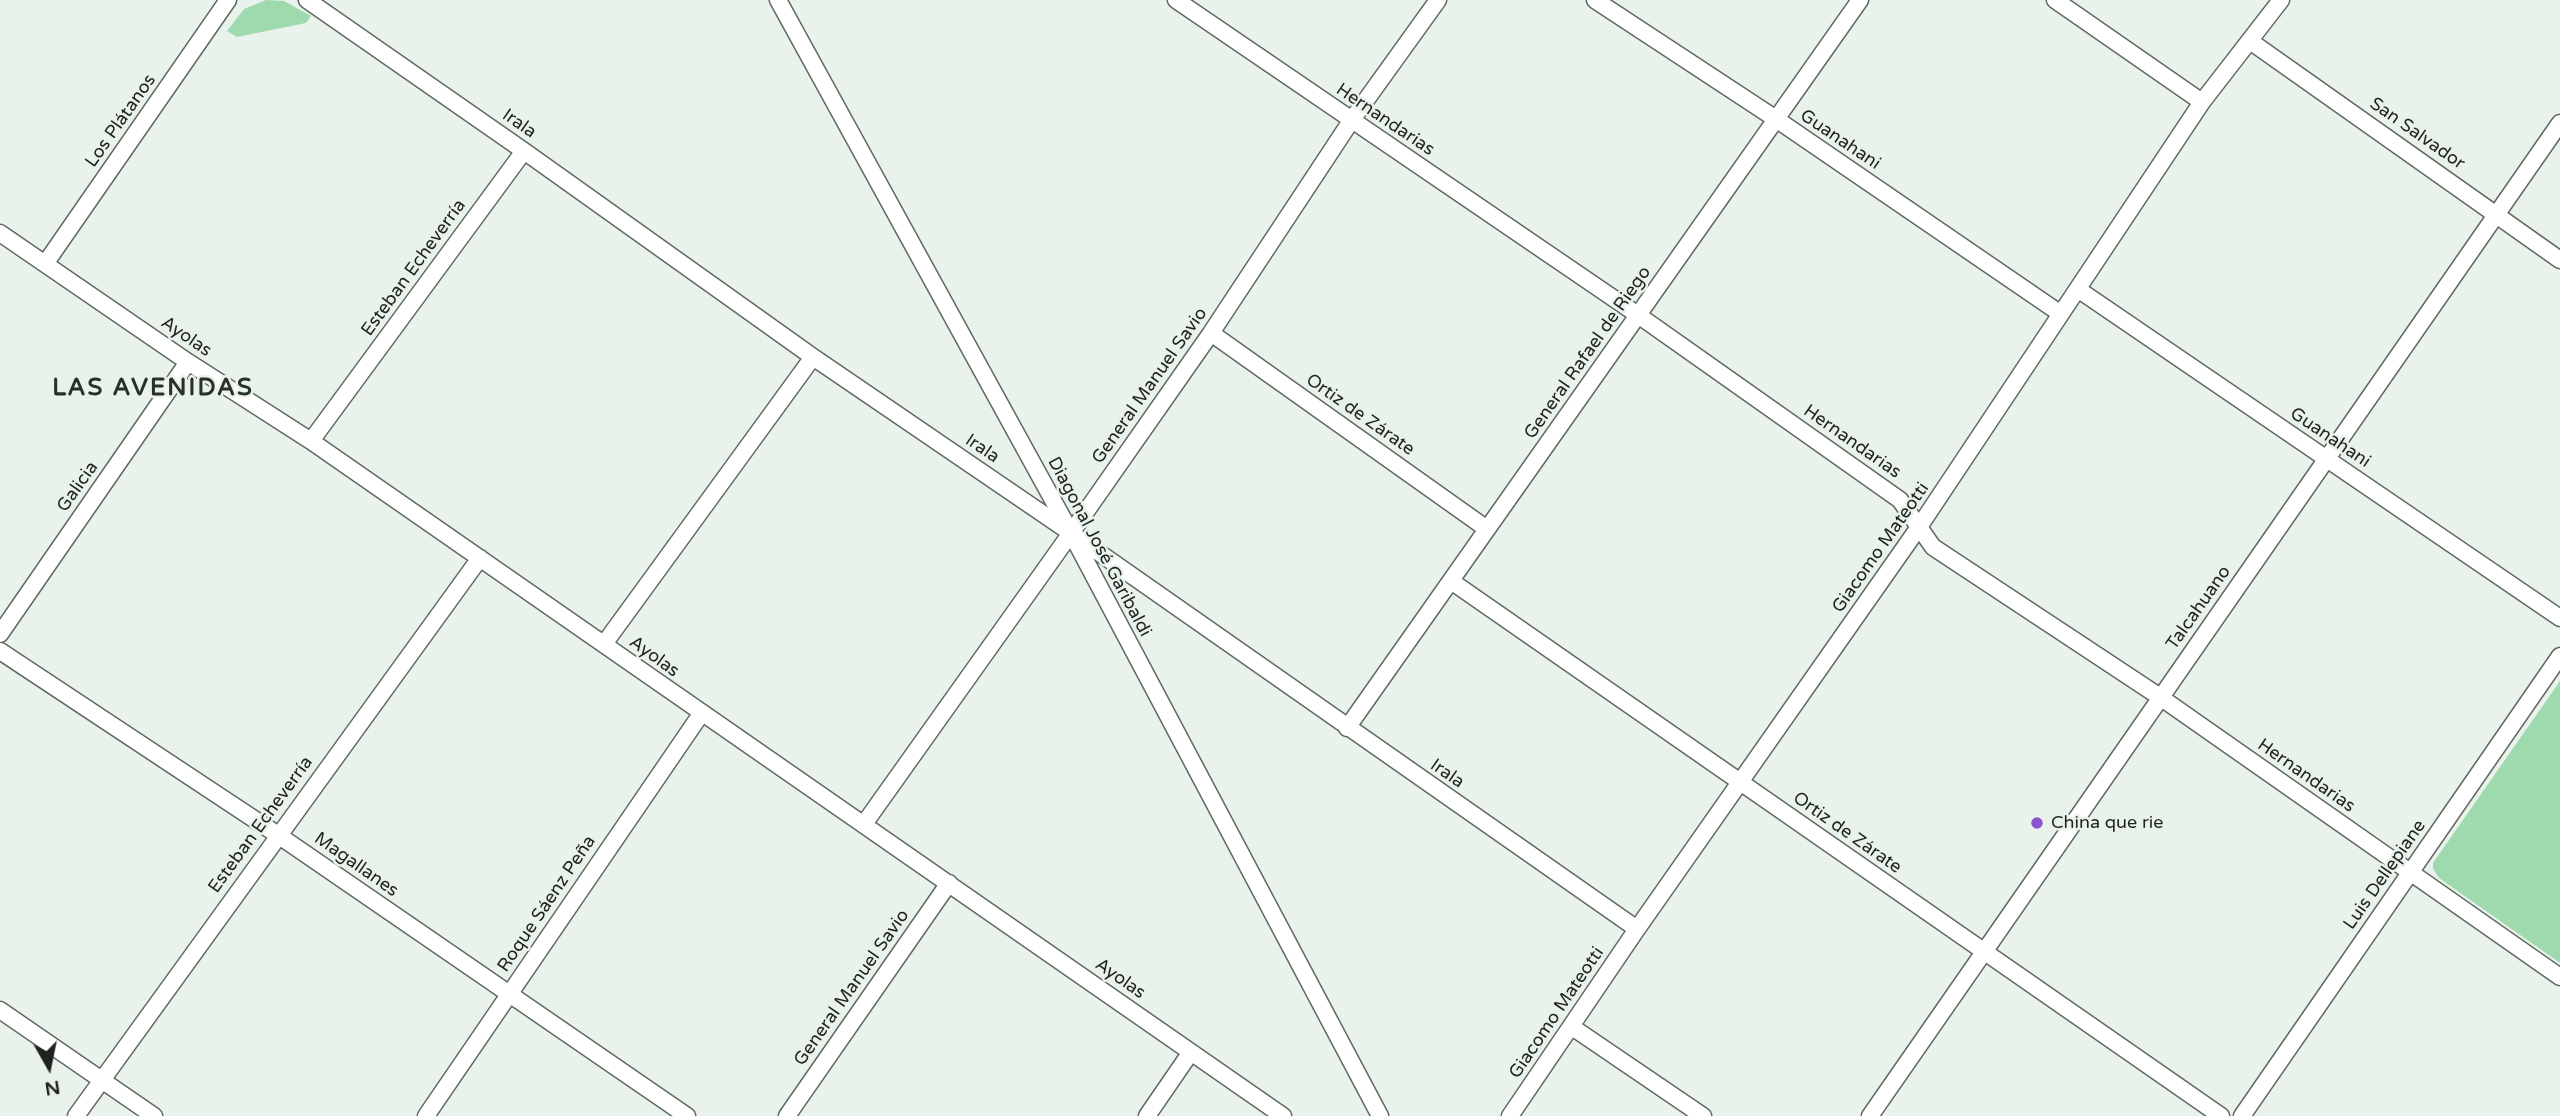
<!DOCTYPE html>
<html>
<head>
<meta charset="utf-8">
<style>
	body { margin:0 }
	#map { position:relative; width:2560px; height:1116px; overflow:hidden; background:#e9f2eb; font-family:"Varela Round",sans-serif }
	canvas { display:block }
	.north { position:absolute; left:14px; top:1032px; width:70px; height:70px; -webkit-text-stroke:5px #e9f2eb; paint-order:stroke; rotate:171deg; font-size:19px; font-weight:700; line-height:28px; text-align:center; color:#1f2320 }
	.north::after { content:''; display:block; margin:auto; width:24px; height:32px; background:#1f2320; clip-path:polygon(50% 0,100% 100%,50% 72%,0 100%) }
</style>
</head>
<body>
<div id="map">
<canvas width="2560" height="1116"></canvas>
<div class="north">N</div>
</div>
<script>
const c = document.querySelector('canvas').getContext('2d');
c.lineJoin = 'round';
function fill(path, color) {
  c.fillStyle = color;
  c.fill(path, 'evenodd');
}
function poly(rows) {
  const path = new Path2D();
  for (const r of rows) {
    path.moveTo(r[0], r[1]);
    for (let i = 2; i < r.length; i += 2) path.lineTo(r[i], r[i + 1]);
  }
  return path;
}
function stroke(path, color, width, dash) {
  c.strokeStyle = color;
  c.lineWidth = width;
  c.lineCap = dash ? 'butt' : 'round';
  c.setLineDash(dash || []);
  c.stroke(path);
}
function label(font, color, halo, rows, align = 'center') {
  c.font = font + ' "Varela Round",sans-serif';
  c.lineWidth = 5;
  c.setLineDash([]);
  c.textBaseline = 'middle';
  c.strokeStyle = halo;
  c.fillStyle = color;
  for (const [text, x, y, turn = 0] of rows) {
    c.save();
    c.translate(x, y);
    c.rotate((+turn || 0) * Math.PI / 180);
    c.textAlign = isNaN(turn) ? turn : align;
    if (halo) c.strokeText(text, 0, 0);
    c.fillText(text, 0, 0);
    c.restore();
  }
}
fill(poly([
	[266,0,284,1,311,16,306,23,237,37,227,31,244,9],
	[2560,681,2560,963,2439,878,2433,869,2433,863]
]), '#9edaae');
const minor = poly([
	[307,0,524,151,813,357,1071,533,1637,929],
	[778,0,1071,533,1380,1116],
	[1176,0,1638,315,1900,500,1933,547,2160,697,2560,977],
	[1595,0,1776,119,2061,314],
	[2055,0,2202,102],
	[2250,41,2560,260],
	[0,233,188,362,311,441,1283,1116],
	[45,264,228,0],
	[2079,290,2560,618],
	[1211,333,1487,529],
	[311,441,524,151],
	[1451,581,2221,1116],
	[0,634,188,362],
	[604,644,813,357],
	[0,651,278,835,687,1116],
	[1347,728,1860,0],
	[864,824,1071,533,1211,333,1351,121,1438,0],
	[0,1010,154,1116],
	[1572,1027,1703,1116],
	[76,1116,480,558],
	[426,1116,701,714],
	[787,1116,949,883],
	[1147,1116,1191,1052],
	[1510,1116,1637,929,1919,527,2202,102,2281,0],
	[1870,1116,2560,123],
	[2242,1116,2560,656]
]);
stroke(minor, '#606962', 19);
stroke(minor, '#fff', 16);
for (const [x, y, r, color] of [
	[2037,823,7,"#8b54cb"]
]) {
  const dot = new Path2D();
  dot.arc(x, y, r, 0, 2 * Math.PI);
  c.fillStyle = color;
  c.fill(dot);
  stroke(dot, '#e9f2eb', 2.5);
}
label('18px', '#1f2320', '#e9f2eb', [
	["Hernandarias",1385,120,34],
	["Los Plátanos",121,121,-55],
	["Irala",519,124,35],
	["San Salvador",2417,134,35],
	["Guanahani",1840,140,34],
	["Esteban Echeverría",414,268,-54],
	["Ayolas",186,337,34],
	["General Rafael de Riego",1588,353,-55],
	["General Manuel Savio",1150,386,-55],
	["Ortiz de Zárate",1360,415,35],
	["Guanahani",2330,438,34],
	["Hernandarias",1852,442,35],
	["Irala",982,449,34],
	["Galicia",78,487,-55],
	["Diagonal José Garibaldi",1099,547,62],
	["Giacomo Mateotti",1881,548,-55],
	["Talcahuano",2199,608,-55],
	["Ayolas",654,657,36],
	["Irala",1447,774,35],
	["Hernandarias",2306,776,35],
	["Esteban Echeverría",261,825,-54],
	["Ortiz de Zárate",1847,833,35],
	["Magallanes",356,865,35],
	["Luis Dellepiane",2385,875,-55],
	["Roque Sáenz Peña",547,904,-56],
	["Ayolas",1120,979,35],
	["General Manuel Savio",852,988,-55],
	["Giacomo Mateotti",1557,1013,-56]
]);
label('18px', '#1f2320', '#e9f2eb', [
	["China que rie",2051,823]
], 'left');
c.letterSpacing = '2px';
label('bold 24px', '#29302a', '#e9f2eb', [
	["LAS AVENIDAS",153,389]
]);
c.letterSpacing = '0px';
</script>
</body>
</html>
